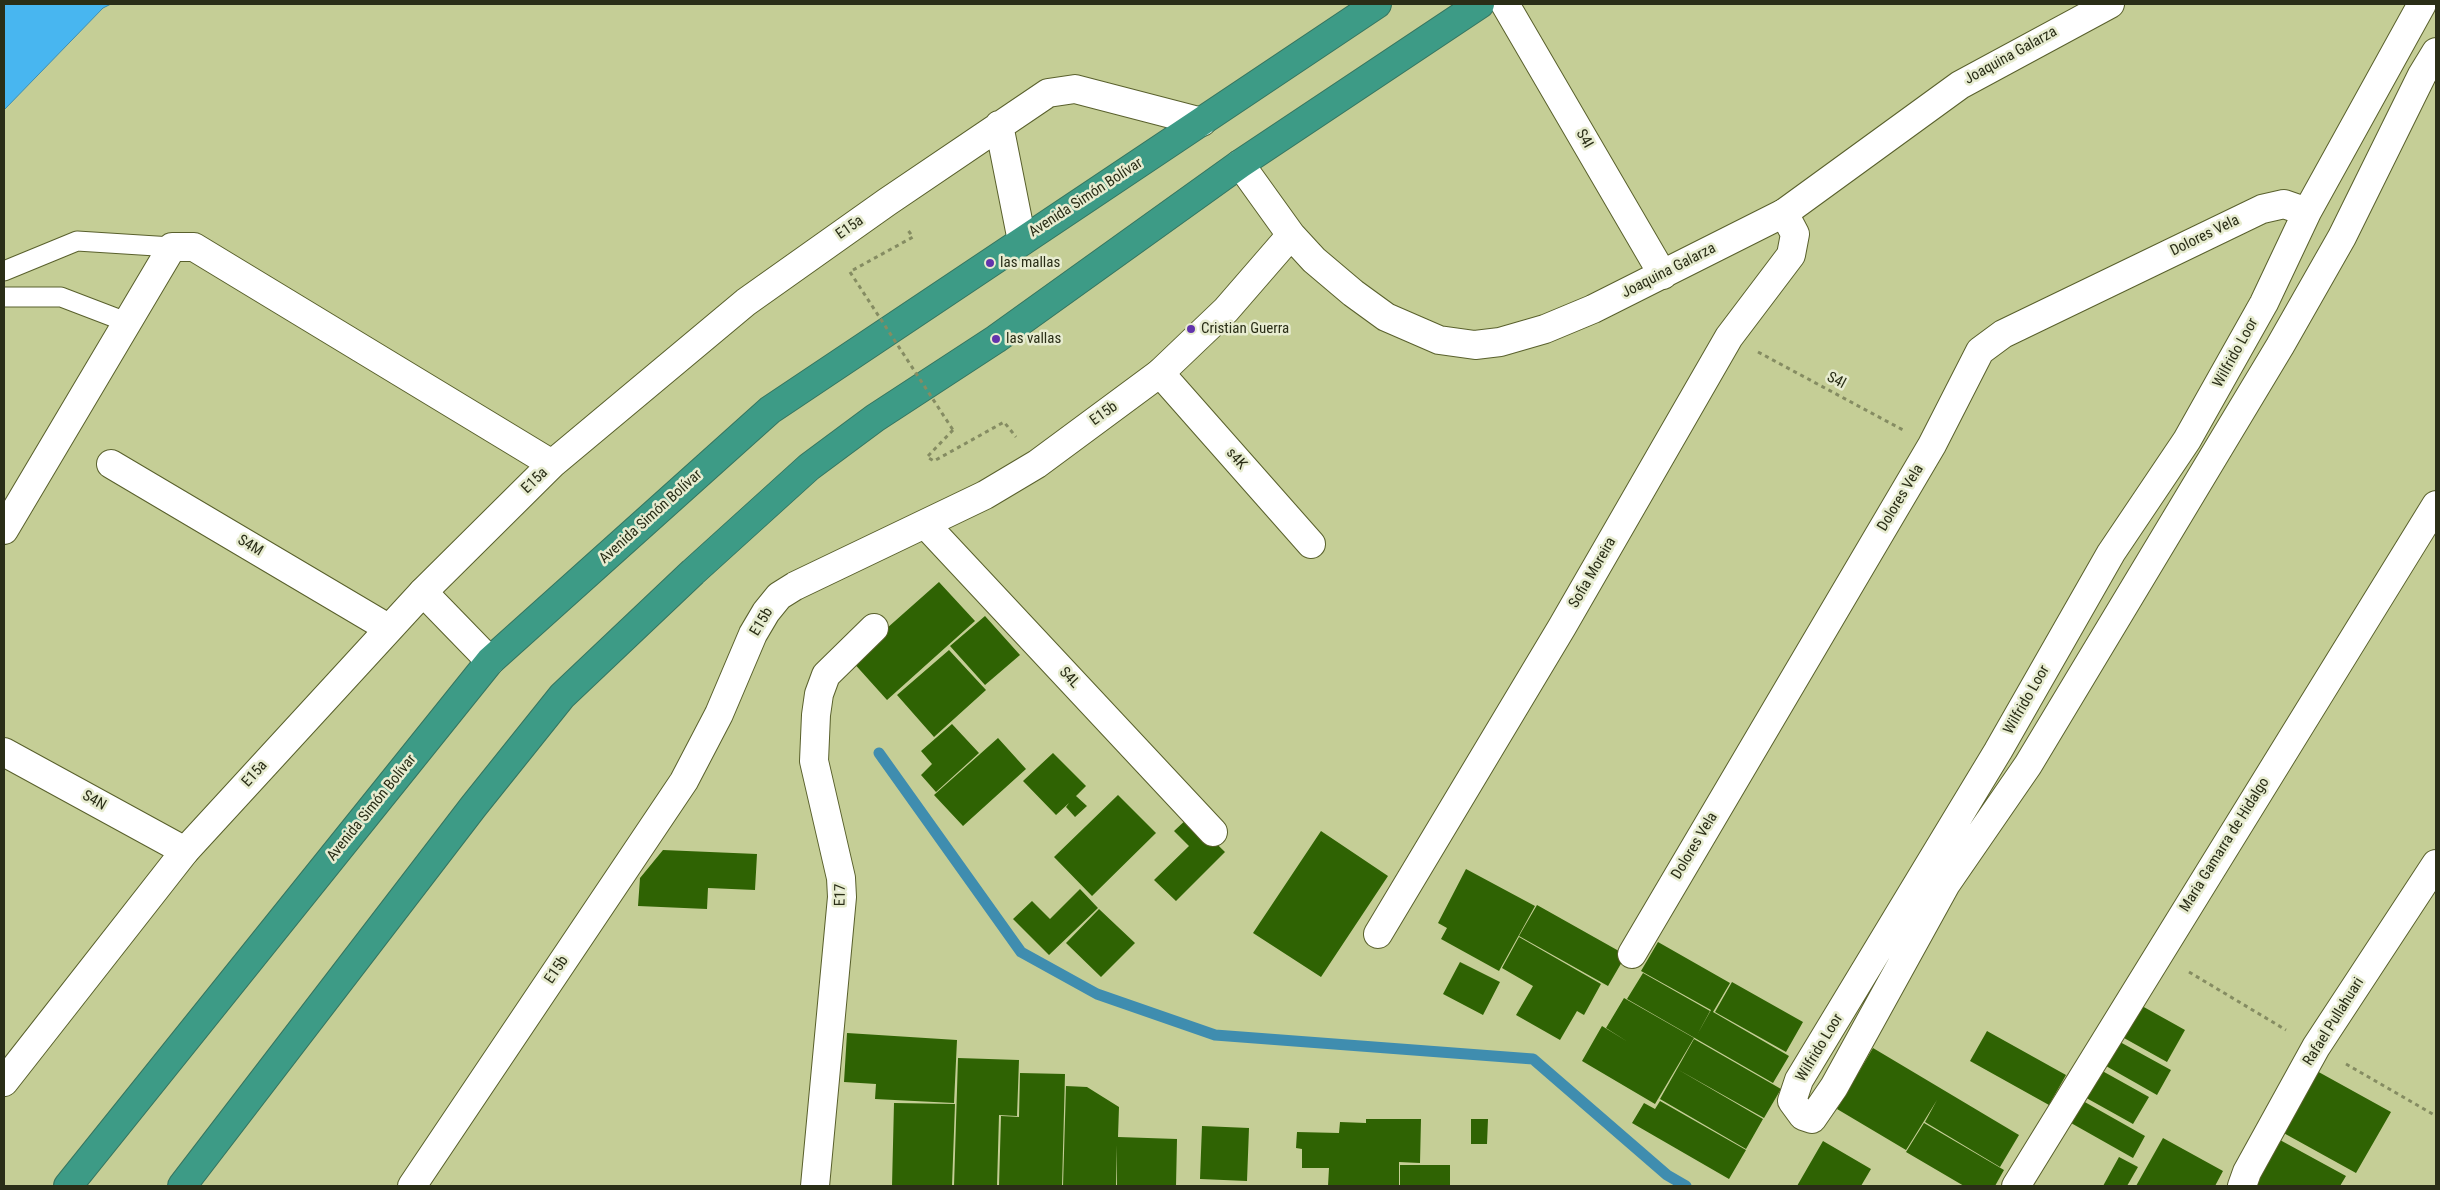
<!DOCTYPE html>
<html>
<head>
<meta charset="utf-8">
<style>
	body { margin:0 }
	#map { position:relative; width:2440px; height:1190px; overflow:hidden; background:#c5ce96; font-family:"Roboto Condensed",sans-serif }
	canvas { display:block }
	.frame { position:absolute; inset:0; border:5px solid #2a2e17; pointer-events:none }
</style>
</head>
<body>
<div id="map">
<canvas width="2440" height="1190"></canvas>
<div class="frame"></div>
</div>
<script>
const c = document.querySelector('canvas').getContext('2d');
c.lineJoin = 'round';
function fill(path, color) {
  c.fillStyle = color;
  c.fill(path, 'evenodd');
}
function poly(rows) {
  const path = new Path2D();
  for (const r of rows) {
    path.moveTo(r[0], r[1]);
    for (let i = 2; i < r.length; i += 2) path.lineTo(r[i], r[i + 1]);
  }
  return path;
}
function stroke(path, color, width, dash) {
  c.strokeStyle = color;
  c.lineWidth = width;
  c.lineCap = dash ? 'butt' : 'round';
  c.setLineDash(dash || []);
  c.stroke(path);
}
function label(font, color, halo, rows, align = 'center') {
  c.font = font + ' "Roboto Condensed",sans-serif';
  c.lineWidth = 5;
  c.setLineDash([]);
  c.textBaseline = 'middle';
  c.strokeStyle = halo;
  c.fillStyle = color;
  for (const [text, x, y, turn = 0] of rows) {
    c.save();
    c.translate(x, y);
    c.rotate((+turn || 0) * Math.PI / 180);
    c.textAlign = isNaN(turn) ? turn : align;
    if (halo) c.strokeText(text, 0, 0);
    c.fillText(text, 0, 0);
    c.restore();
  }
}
const water = poly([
	[4,4,111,4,103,8,4,110,4,4]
]);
fill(water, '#48b6f0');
stroke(water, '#3f8daf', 1);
stroke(poly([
	[879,753,1021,952,1097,994,1215,1035,1533,1059,1667,1175,1686,1186]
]), '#3f8daf', 11);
fill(poly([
	[939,582,975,621,887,700,851,660],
	[985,616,1020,655,985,685,950,646],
	[949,650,986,690,934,737,897,695],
	[952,724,979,753,936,792,921,775,932,764,921,751],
	[998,738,1026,769,963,826,934,795],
	[1053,753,1086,786,1076,796,1087,806,1075,817,1066,807,1069,803,1056,815,1023,781],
	[1118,795,1156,833,1092,896,1054,857],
	[1189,817,1225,852,1176,901,1154,880,1189,846,1174,831],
	[1321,831,1388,876,1321,977,1253,933],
	[663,850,757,854,755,890,708,888,707,909,638,906,640,878],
	[1466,869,1535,906,1499,971,1441,939,1447,928,1438,923],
	[1080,889,1098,908,1049,955,1013,919,1032,901,1050,919],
	[1537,905,1626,955,1608,986,1519,936],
	[1099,909,1135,943,1101,977,1066,943],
	[1519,937,1601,984,1584,1015,1577,1011,1560,1040,1516,1015,1533,986,1502,968],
	[1658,942,1730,983,1713,1012,1789,1056,1773,1083,1627,999,1643,973,1710,1011,1697,1035,1711,1010,1641,971],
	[1460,962,1500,982,1483,1015,1443,994],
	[1732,982,1803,1022,1786,1052,1715,1012],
	[1624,998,1694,1038,1655,1104,1582,1061,1602,1026,1628,1042,1606,1028],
	[2142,1006,2185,1030,2167,1062,2124,1038],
	[1987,1031,2066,1075,2049,1105,1970,1061],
	[847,1033,957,1040,954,1103,875,1099,876,1084,844,1082],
	[1694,1039,1781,1089,1764,1118,1677,1069],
	[2120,1042,2171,1070,2157,1095,2106,1066],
	[1873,1048,2019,1135,2000,1167,1925,1122,1937,1100,1906,1150,1837,1109],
	[958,1058,1019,1060,1017,1116,999,1115,997,1186,954,1186],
	[2097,1068,2149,1097,2133,1124,2081,1095],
	[1677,1069,1763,1119,1746,1149,1660,1099],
	[2315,1070,2391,1112,2356,1173,2280,1131],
	[1020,1073,1065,1074,1062,1186,999,1186,1001,1116,1019,1117],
	[1066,1086,1087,1087,1119,1107,1118,1137,1177,1139,1176,1186,1117,1186,1117,1145,1116,1186,1063,1186],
	[1660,1101,1746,1150,1729,1179,1632,1123,1644,1103,1655,1109],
	[2083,1101,2145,1136,2133,1158,2071,1123],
	[894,1103,955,1104,952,1186,892,1186],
	[1366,1119,1421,1119,1420,1163,1399,1162,1399,1186,1328,1186,1329,1168,1302,1168,1302,1149,1296,1148,1297,1132,1339,1133,1340,1122,1366,1123],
	[1471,1119,1488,1119,1487,1144,1471,1144],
	[1924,1123,2004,1170,1995,1186,1964,1186,1906,1152],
	[1202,1126,1249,1128,1247,1181,1200,1179],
	[2163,1138,2223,1171,2215,1186,2136,1186],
	[2280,1140,2346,1176,2340,1186,2254,1186],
	[1823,1141,1871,1169,1861,1186,1797,1186],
	[2119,1157,2138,1167,2127,1186,2103,1186],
	[1400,1165,1450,1165,1450,1186,1400,1186]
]), '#2f6303');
const lane = poly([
	[4,271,77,241,172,247],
	[4,297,61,297,129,323]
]);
const street = poly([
	[1505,4,1663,275],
	[2422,4,2307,212,2264,303,2187,440,2111,553,1998,751,1799,1080,1792,1101,1803,1116,1812,1119,1834,1087,1946,884,2028,765,2280,346,2342,237,2422,75,2436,52],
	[999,125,1022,241],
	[1160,373,1311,544],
	[111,464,388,628],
	[926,525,1213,832],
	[4,530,172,247,194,247,552,464],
	[423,592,552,464,746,302,887,202,1048,93,1075,89,1202,122],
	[4,752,185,851],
	[1378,934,1562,627,1729,337,1791,255,1795,234,1784,213],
	[1632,954,1932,445,1980,351,2003,334,2262,209,2284,204,2307,212],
	[815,1186,842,897,841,878,814,761,816,715,819,694,826,675,874,628],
	[2016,1186,2436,505],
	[2242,1186,2247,1172,2316,1047,2436,864]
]);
const secondary = poly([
	[1240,164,1291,235,1314,260,1353,293,1386,317,1439,340,1475,345,1500,342,1545,329,1593,309,1784,213,1960,85,2110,4],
	[4,1082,185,851,423,592,490,661],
	[412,1186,684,781,719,714,753,634,766,612,779,596,795,586,985,495,1037,464,1160,373,1226,310,1291,235]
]);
const highway = poly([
	[68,1186,490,661,770,410,1377,4],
	[182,1186,473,807,562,696,693,572,809,467,875,418,996,339,1240,164,1480,4]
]);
stroke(lane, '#59602c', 21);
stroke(street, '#59602c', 30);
stroke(secondary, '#59602c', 30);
stroke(highway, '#36755f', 30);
stroke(poly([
	[853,270,913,237,907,229],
	[1758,352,1903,430],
	[953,430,927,457,934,461,1004,422,1016,437],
	[2189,972,2286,1030],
	[2346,1064,2436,1116]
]), '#858c62', 3, [4, 4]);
stroke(lane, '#fff', 19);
stroke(street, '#fff', 28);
stroke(secondary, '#fff', 28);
stroke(highway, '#3d9b86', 28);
stroke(poly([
	[850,272,953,430]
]), '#858c62', 3, [4, 4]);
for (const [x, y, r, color] of [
	[990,263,5,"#6234ac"],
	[1191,329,5,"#6234ac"],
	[996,339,5,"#6234ac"]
]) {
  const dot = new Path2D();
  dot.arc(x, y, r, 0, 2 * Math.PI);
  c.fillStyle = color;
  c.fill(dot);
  stroke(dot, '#e7ecd0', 2);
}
label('15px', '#2a2e17', '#e7ecd0', [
	["Joaquina Galarza",2011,56,-29],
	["S4I",1584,139,60],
	["Avenida Simón Bolívar",1086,198,-33],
	["E15a",850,228,-35],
	["Dolores Vela",2205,236,-26],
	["Joaquina Galarza",1669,271,-27],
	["Wilfrido Loor",2236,353,-61],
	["S4l",1836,381,28],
	["E15b",1104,414,-36],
	["s4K",1236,459,49],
	["E15a",535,481,-44],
	["Dolores Vela",1901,498,-59],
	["Avenida Simón Bolívar",651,517,-42],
	["S4M",250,546,31],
	["Sofia Moreira",1593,573,-60],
	["E15b",762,622,-59],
	["S4L",1069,678,47],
	["Wilfrido Loor",2027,700,-60],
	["E15a",255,774,-48],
	["S4N",94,801,29],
	["Avenida Simón Bolívar",372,808,-51],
	["Maria Gamarra de Hidalgo",2225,845,-58],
	["Dolores Vela",1695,846,-59],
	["E17",841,895,-89],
	["E15b",557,970,-56],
	["Rafael Pullahuari",2334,1022,-58],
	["Wilfrido Loor",1820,1048,-59]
]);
label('15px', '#2a2e17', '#e7ecd0', [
	["las mallas",1000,263],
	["Cristian Guerra",1201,329],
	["las vallas",1006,339]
], 'left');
</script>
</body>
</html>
